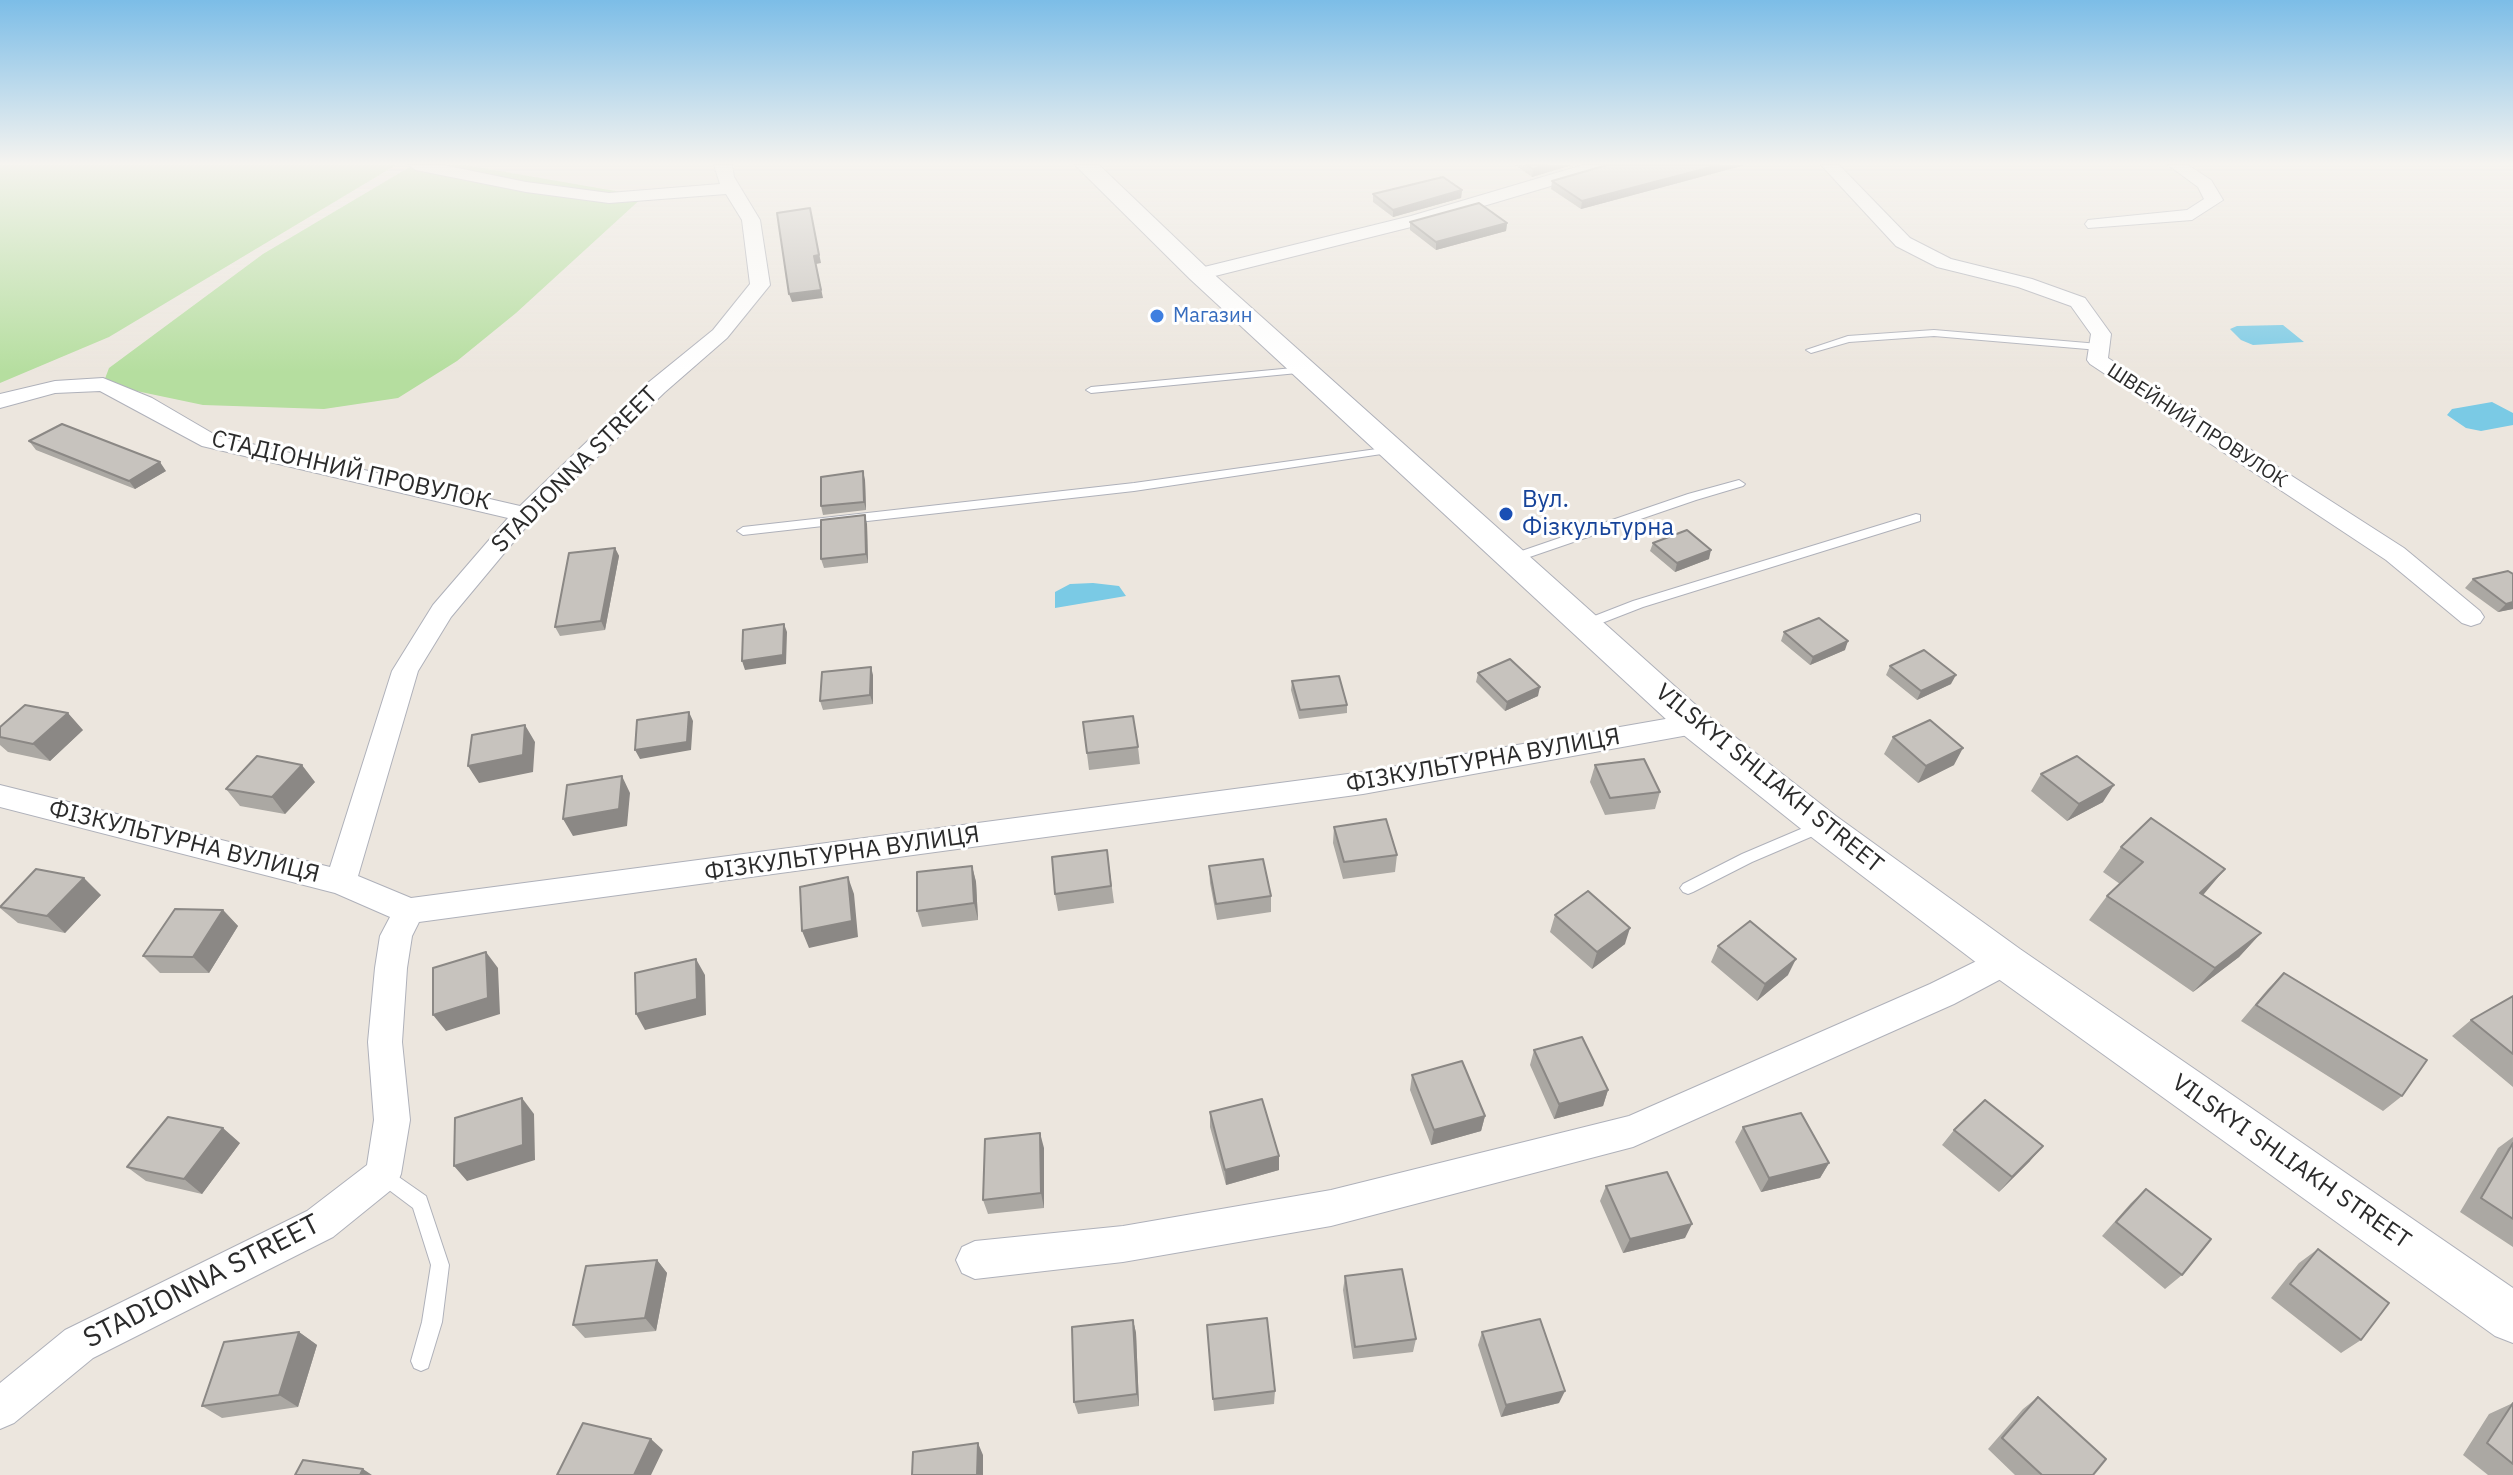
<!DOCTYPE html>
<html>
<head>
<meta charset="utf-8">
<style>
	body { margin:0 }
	canvas { display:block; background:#ece6de }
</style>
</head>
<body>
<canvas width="2513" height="1475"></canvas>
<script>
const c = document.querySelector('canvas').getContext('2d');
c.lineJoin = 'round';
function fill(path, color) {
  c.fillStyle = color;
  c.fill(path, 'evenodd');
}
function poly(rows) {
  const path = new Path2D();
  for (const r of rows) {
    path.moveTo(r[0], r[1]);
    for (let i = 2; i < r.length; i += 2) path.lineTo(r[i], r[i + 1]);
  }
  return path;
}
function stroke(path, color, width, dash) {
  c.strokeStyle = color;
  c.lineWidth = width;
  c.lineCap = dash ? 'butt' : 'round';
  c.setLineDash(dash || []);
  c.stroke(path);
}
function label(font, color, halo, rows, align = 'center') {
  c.font = font + ' "IBM Plex Sans",sans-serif';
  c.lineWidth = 6;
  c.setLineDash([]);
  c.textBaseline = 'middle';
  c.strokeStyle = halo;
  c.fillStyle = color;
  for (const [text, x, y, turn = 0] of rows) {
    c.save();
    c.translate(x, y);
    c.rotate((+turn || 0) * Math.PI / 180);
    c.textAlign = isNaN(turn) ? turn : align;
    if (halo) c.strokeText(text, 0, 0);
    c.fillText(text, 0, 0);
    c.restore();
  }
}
fill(poly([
	[0,165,396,165,109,337,0,383],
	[413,165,465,165,644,196,516,313,457,361,398,398,324,409,203,405,103,384,109,368,263,254]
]), '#b5de9f');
fill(poly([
	[2283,325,2304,342,2253,345,2241,340,2230,329,2237,326],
	[2492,402,2513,413,2513,425,2481,431,2466,428,2447,415,2452,409],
	[1093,583,1119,586,1126,596,1055,608,1055,592,1070,584]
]), '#7acae5');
const service = poly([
	[1934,330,2099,344,2104,347,2099,350,1934,336,1849,342,1811,353,1806,350,1848,336,1934,330],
	[1304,367,1308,368,1308,372,1091,393,1086,390,1091,387,1304,367],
	[1391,447,1397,450,1395,452,1134,491,743,535,737,531,743,527,1134,483,1391,447],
	[1739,480,1745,484,1743,486,1696,500,1515,562,1507,562,1505,559,1507,556,1688,494,1739,480],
	[1916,514,1920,515,1920,521,1643,607,1589,628,1579,628,1578,625,1579,622,1633,601,1916,514],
	[1822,820,1827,822,1829,826,1827,830,1752,862,1693,892,1688,894,1683,892,1680,888,1683,884,1742,854,1822,820],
	[383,1166,426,1196,449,1265,442,1322,428,1368,421,1371,414,1368,411,1361,422,1322,431,1265,413,1208,377,1181,374,1175,377,1169,383,1166]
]);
const minor = poly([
	[408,165,443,165,526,182,609,193,720,184,714,165,732,165,734,177,760,220,770,285,727,338,665,392,531,521,451,617,418,671,358,876,411,898,1363,772,1694,714,1704,717,1708,724,1704,731,1694,734,1363,794,419,922,412,936,407,968,402,1042,410,1120,401,1174,396,1186,333,1237,93,1358,14,1423,0,1429,0,1383,65,1330,307,1211,367,1165,374,1120,368,1042,375,968,380,936,390,917,335,893,0,807,0,785,330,867,392,671,433,605,508,518,202,446,100,391,55,393,0,408,0,394,55,381,103,378,152,398,217,436,520,506,649,382,713,330,750,284,742,220,726,194,609,203,526,192,416,170,408,165],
	[1583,165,1610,165,1608,169,1423,224,1199,280,1189,274,1192,270,1411,216,1583,165],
	[1821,165,1839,165,1910,238,1951,259,2032,279,2085,298,2111,334,2108,358,2404,548,2480,611,2484,617,2480,623,2471,626,2462,623,2386,560,2090,364,2087,360,2091,334,2071,306,2018,287,1937,267,1896,246,1821,165],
	[2168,165,2188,165,2211,180,2223,200,2192,220,2088,228,2085,224,2088,220,2187,210,2204,199,2198,187,2168,165],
	[2005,947,2016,951,2021,961,2016,971,1954,1004,1633,1147,1331,1226,1123,1262,975,1279,962,1273,956,1260,962,1247,975,1241,1123,1226,1331,1190,1629,1116,1930,984,2005,947]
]);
const tertiary = poly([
	[1075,165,1099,165,1208,269,1707,715,1836,816,2020,949,2513,1288,2513,1343,2495,1336,1990,973,1810,836,1681,733,1190,279,1075,165]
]);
stroke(service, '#afb1ba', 2);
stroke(minor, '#afb1ba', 2);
stroke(tertiary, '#afb1ba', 2);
fill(service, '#fff');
fill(minor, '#fff');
fill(tertiary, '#fff');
fill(poly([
	[1515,165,1572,165,1532,177],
	[1607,165,1745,165,1581,209,1551,189,1552,181],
	[1462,190,1461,198,1393,217,1373,202,1373,194],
	[1410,222,1507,223,1506,231,1436,250,1410,230],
	[29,441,166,471,135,489,36,450],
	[865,480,866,510,823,515,821,506],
	[867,524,868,563,824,568,821,559],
	[1653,543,1709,559,1675,572,1650,551],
	[615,548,619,556,605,630,560,636,555,627],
	[2513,574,2513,609,2498,612,2465,588,2473,579],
	[1784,632,1845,650,1810,665,1781,641],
	[1890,666,1951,684,1917,700,1886,675],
	[1478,673,1538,696,1505,711,1476,682],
	[873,675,873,704,823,710,820,701],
	[1292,681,1347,705,1347,713,1299,719,1291,690],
	[1083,722,1138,747,1140,764,1089,770],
	[0,727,83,730,50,761,8,752,0,745],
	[1893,737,1954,765,1918,783,1884,754],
	[1595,765,1660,792,1655,809,1605,815,1590,782],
	[2041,774,2103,802,2067,821,2031,791],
	[315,782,285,814,240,806,226,789],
	[1334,827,1397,855,1395,872,1343,879,1333,843],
	[2121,847,2203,896,2261,933,2239,957,2193,992,2089,920,2107,896,2120,884,2103,872],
	[1107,850,1114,903,1058,911,1055,894],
	[972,866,976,882,978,920,922,927,917,911],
	[1209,866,1271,896,1271,912,1217,920,1210,883],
	[101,895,65,933,18,923,0,908,0,906],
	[223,910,238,926,209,973,160,973,143,956],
	[1555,915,1625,944,1592,969,1550,932],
	[1718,946,1788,975,1757,1001,1711,962],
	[2284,973,2402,1096,2383,1111,2241,1021,2268,989],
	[2513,996,2513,1087,2452,1036,2471,1020],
	[1534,1050,1608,1090,1603,1106,1554,1119,1530,1065],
	[1412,1075,1485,1116,1481,1131,1431,1145,1410,1090],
	[1210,1112,1279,1156,1279,1170,1226,1185,1210,1127],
	[1743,1127,1829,1163,1820,1178,1761,1192,1735,1142],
	[1954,1130,2030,1161,1999,1192,1942,1145],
	[2513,1137,2513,1247,2460,1212,2498,1148],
	[240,1143,202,1194,146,1181,127,1167],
	[1044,1148,1044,1208,988,1214,983,1200],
	[1606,1186,1685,1238,1623,1253,1600,1201],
	[2146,1189,2182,1275,2165,1289,2102,1236,2131,1203],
	[2318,1249,2361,1340,2341,1353,2271,1298,2299,1263],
	[657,1260,667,1273,656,1331,585,1338,573,1325],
	[1345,1276,1416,1339,1413,1352,1353,1359,1343,1290],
	[1133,1320,1136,1333,1139,1406,1078,1414,1074,1402],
	[1207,1325,1275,1391,1274,1404,1214,1411],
	[299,1332,317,1345,298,1407,222,1418,202,1406],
	[1482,1332,1559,1403,1501,1417,1478,1345],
	[2038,1397,2093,1475,2015,1475,1988,1449,2023,1409],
	[2513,1403,2513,1475,2488,1475,2463,1455,2489,1414]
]), '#aba8a3');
fill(poly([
	[1547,165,1572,165,1532,177,1533,169],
	[1719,165,1745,165,1581,209,1582,201],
	[1462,190,1461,198,1393,217,1393,210],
	[810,208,821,263,816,264,823,298,792,302,789,294],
	[1507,223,1506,231,1436,250,1436,242],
	[160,462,166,471,135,489,129,481],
	[863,471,865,480,866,510,864,502],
	[865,515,867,524,868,563,866,554],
	[615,548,619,556,605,630,601,621],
	[1711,550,1709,559,1675,572,1677,563],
	[2513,602,2513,609,2498,612,2506,604],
	[784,624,787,632,786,664,745,670,742,661],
	[1848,641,1845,650,1810,665,1813,657],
	[871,667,873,675,873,704,870,695],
	[1956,675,1951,684,1917,700,1921,691],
	[1540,687,1538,696,1505,711,1507,702],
	[689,712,693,721,691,750,640,759,635,750],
	[68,713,83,730,50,761,33,744],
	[525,725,535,742,533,772,479,783,468,766],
	[1963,748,1954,765,1918,783,1926,766],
	[302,765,315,782,285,814,272,797],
	[622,776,630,793,627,826,573,836,563,819],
	[2114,785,2103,802,2067,821,2079,804],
	[972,866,976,882,978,920,974,903],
	[2225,869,2204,894,2179,918,2200,893],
	[848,877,854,894,858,937,809,948,802,931],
	[84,878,101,895,65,933,47,916],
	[223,910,238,926,209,973,193,957],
	[1630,928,1625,944,1592,969,1597,952],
	[2261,933,2239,957,2193,992,2215,968],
	[486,952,498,968,500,1014,446,1031,433,1015],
	[696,959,705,975,706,1015,645,1030,636,1014],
	[1796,959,1788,975,1757,1001,1765,984],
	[1608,1090,1603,1106,1554,1119,1559,1104],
	[522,1098,534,1114,535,1160,467,1181,454,1166],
	[1485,1116,1481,1131,1431,1145,1434,1130],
	[223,1128,240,1143,202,1194,184,1179],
	[1040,1133,1044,1148,1044,1208,1041,1193],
	[2043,1146,2030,1161,1999,1192,2012,1177],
	[1279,1156,1279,1170,1226,1185,1225,1170],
	[1829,1163,1820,1178,1761,1192,1769,1178],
	[1692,1224,1685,1238,1623,1253,1630,1239],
	[657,1260,667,1273,656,1331,645,1318],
	[1133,1320,1136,1333,1139,1406,1137,1394],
	[299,1332,317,1345,298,1407,279,1395],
	[1565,1391,1559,1403,1501,1417,1506,1405],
	[651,1439,663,1450,651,1475,634,1475],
	[978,1443,983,1455,983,1475,977,1475],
	[363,1469,372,1475,360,1475]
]), '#8b8885');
const building = poly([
	[1527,165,1547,165,1533,169,1527,165],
	[1607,165,1719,165,1582,201,1552,181,1607,165],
	[1443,177,1462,190,1393,210,1373,194,1443,177],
	[1479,203,1507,223,1436,242,1410,222,1479,203],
	[810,208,819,255,814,256,821,290,789,294,777,213,810,208],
	[62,424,160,462,129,481,29,441,62,424],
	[863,471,864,502,821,506,821,477,863,471],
	[865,515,866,554,821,559,821,520,865,515],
	[1687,530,1711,550,1677,563,1653,543,1687,530],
	[615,548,601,621,555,627,569,553,615,548],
	[2508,571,2513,574,2513,602,2506,604,2473,579,2508,571],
	[1819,618,1848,641,1813,657,1784,632,1819,618],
	[784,624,783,655,742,661,743,630,784,624],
	[1924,650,1956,675,1921,691,1890,666,1924,650],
	[1510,659,1540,687,1507,702,1478,673,1510,659],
	[871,667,870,695,820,701,822,672,871,667],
	[1339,676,1347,705,1300,710,1292,681,1339,676],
	[25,705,68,713,33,744,0,737,0,727,25,705],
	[689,712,687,742,635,750,637,720,689,712],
	[1133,716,1138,747,1087,753,1083,722,1133,716],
	[1930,720,1963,748,1926,766,1893,737,1930,720],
	[525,725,523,755,468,766,472,735,525,725],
	[257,756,302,765,272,797,226,789,257,756],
	[2077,756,2114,785,2079,804,2041,774,2077,756],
	[1644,759,1660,792,1610,798,1595,765,1644,759],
	[622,776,619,809,563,819,567,785,622,776],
	[2151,818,2225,869,2200,893,2261,933,2215,968,2107,896,2143,862,2121,847,2151,818],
	[1386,819,1397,855,1344,862,1334,827,1386,819],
	[1107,850,1111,886,1055,894,1052,857,1107,850],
	[1263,859,1271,896,1216,904,1209,866,1263,859],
	[972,866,974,903,917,911,917,872,972,866],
	[36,869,84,878,47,916,0,907,36,869],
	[848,877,852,921,802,931,800,887,848,877],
	[1588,891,1630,928,1597,952,1555,915,1588,891],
	[175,909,223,910,193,957,143,956,175,909],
	[1750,921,1796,959,1765,984,1718,946,1750,921],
	[486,952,488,998,433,1015,433,968,486,952],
	[696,959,697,999,636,1014,635,973,696,959],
	[2284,973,2427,1060,2402,1096,2256,1005,2284,973],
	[2513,996,2513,1054,2471,1020,2513,996],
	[1582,1037,1608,1090,1559,1104,1534,1050,1582,1037],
	[1462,1061,1485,1116,1434,1130,1412,1075,1462,1061],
	[522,1098,523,1145,454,1166,455,1118,522,1098],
	[1262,1099,1279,1156,1225,1170,1210,1112,1262,1099],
	[1985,1100,2043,1146,2012,1177,1954,1130,1985,1100],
	[1801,1113,1829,1163,1769,1178,1743,1127,1801,1113],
	[168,1117,223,1128,184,1179,127,1167,168,1117],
	[1040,1133,1041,1193,983,1200,985,1139,1040,1133],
	[2513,1143,2513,1219,2481,1198,2513,1143],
	[1667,1172,1692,1224,1630,1239,1606,1186,1667,1172],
	[2146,1189,2211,1239,2182,1275,2116,1222,2146,1189],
	[2318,1249,2389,1303,2361,1340,2290,1284,2318,1249],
	[657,1260,645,1318,573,1325,586,1266,657,1260],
	[1402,1269,1416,1339,1355,1347,1345,1276,1402,1269],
	[1267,1318,1275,1391,1213,1399,1207,1325,1267,1318],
	[1540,1319,1565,1391,1506,1405,1482,1332,1540,1319],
	[1133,1320,1137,1394,1074,1402,1072,1327,1133,1320],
	[299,1332,279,1395,202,1406,224,1342,299,1332],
	[2038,1397,2106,1459,2093,1475,2042,1475,2002,1438,2038,1397],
	[2513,1403,2513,1464,2487,1443,2513,1403],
	[583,1423,651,1439,634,1475,557,1475,583,1423],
	[978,1443,977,1475,912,1475,913,1452,978,1443],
	[303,1460,363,1469,360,1475,295,1475,303,1460]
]);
fill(building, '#c7c3be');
stroke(building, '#8b8885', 2);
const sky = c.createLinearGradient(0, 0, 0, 372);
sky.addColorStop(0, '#7cbde7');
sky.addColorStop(0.44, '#f6f4f0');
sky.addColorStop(1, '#f6f4f000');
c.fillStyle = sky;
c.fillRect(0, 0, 2513, 372);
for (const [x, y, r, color] of [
	[1157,316,8,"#3f7fe0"],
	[1506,514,8,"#1a4fb4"]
]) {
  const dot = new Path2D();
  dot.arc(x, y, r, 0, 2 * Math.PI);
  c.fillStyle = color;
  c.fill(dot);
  stroke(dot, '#fff', 3);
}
label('20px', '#366cbe', '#fff', [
	["Магазин",1173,316]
], 'left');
label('20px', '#2b2b2b', '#fff', [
	["ШВЕЙНИЙ ПРОВУЛОК",2197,426,33]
]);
label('24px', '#2b2b2b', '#fff', [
	["STADIONNA STREET",575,470,-45],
	["СТАДІОННИЙ ПРОВУЛОК",351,471,13],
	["ФІЗКУЛЬТУРНА ВУЛИЦЯ",1483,761,-10],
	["VILSKYI SHLIAKH STREET",1769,779,39],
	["ФІЗКУЛЬТУРНА ВУЛИЦЯ",184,842,14],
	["ФІЗКУЛЬТУРНА ВУЛИЦЯ",842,854,-8],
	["VILSKYI SHLIAKH STREET",2291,1162,35]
]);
label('24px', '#164399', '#fff', [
	["Вул.",1522,500],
	["Фізкультурна",1522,528]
], 'left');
label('28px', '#2b2b2b', '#fff', [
	["STADIONNA STREET",202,1282,-27]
]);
</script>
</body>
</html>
